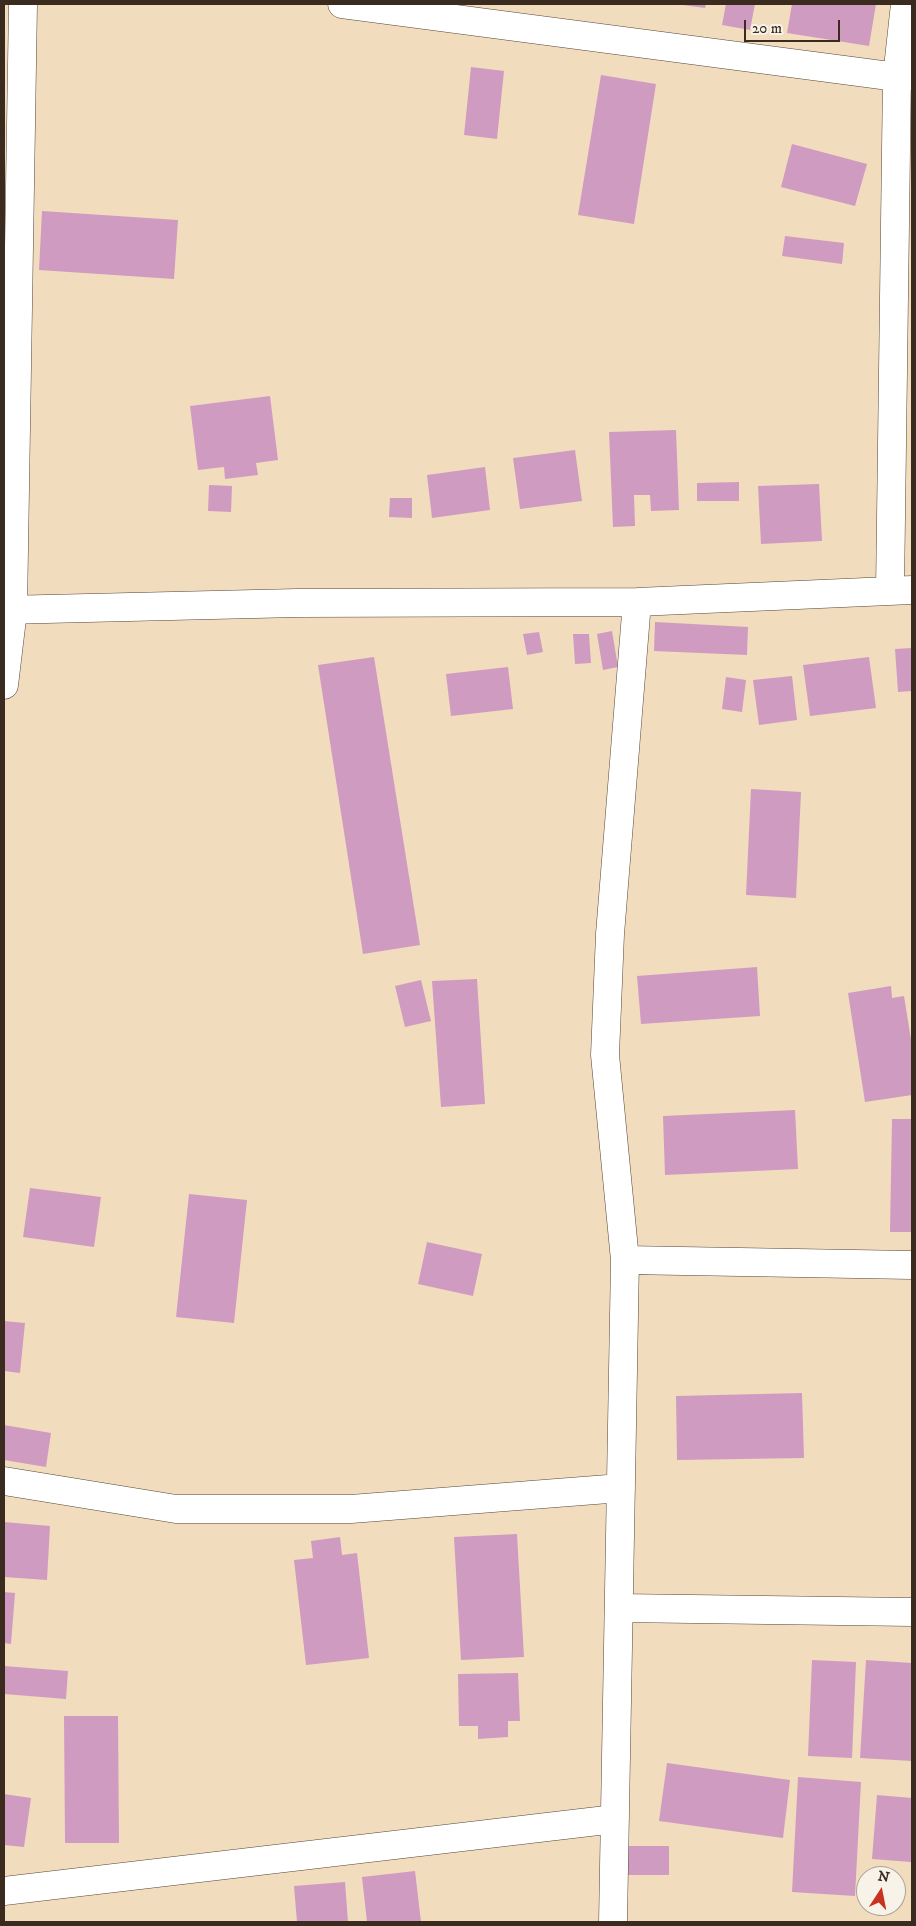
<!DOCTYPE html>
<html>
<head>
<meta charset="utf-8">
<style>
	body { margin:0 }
	#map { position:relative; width:916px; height:1926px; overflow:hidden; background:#f2dcbe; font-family:"IM FELL DW Pica",serif }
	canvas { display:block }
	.frame { position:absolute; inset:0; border:5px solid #3b2a1e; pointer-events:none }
	.north { position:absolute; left:856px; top:1866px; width:50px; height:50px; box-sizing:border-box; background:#f7f3e8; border:1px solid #aca397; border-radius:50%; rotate:11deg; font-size:14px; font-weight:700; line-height:20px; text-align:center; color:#3b2a1e }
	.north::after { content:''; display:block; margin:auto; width:18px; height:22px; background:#c8321e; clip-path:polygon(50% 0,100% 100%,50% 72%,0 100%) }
	.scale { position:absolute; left:744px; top:20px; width:96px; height:22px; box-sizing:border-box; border:2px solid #3b2a1e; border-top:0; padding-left:6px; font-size:15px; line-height:18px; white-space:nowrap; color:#3b2a1e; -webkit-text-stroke:4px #f7f3e8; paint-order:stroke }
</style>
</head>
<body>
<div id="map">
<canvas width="916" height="1926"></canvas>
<div class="frame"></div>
<div class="north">N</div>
<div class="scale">20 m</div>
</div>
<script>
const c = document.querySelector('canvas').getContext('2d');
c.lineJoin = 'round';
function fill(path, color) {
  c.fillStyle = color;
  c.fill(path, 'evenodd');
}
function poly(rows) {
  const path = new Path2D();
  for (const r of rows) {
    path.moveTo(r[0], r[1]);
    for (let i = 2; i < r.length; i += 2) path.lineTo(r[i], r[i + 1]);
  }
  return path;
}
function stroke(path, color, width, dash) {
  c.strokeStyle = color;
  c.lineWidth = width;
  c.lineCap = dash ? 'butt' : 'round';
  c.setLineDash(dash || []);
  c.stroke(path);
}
fill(poly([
	[675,4,706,4,705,8],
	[726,4,755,4,750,30,722,25],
	[792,4,876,4,869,46,787,33],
	[471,67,504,71,497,139,464,135],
	[601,75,656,84,634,224,578,215],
	[792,144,867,164,855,206,781,187],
	[42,211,178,220,174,279,39,270],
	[785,236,844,243,842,264,782,256],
	[270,396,278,460,256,463,258,475,225,479,224,467,198,470,190,406],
	[676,430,679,510,651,511,650,495,634,495,635,526,613,527,609,432],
	[575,450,582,501,520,509,513,458],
	[485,467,490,510,432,518,427,475],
	[739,482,739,501,697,501,697,483],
	[819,484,822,541,761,544,758,486],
	[209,485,232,486,231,512,208,511],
	[390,498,412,498,412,518,389,517],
	[655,622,748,627,747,655,654,651],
	[612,631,618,667,603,670,597,634],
	[539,632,543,652,527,655,523,634],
	[573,634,589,634,591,663,575,664],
	[912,648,912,691,898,692,895,649],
	[374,657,420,945,363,954,318,665],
	[869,657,876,708,810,716,803,665],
	[508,667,513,709,451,716,446,674],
	[792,676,797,720,759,725,753,680],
	[726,677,746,680,742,712,722,709],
	[751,789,801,792,796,898,746,895],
	[757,967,760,1016,641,1024,637,976],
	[477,979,485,1104,441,1107,432,981],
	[421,980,431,1021,405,1027,395,986],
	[891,986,892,998,904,996,912,1046,912,1095,865,1102,848,993],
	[795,1110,798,1169,665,1175,663,1116],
	[892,1119,912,1119,912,1232,890,1232],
	[30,1188,101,1197,94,1247,23,1237],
	[189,1194,247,1200,234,1323,176,1317],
	[427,1242,482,1254,473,1296,418,1284],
	[4,1321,25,1323,20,1373,4,1371],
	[802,1393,804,1458,677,1460,676,1396],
	[4,1425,51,1433,46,1467,4,1460],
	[4,1522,50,1526,47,1580,4,1577],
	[517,1534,524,1657,461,1660,454,1537],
	[340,1537,342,1555,357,1553,369,1658,306,1665,294,1560,313,1558,311,1541],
	[4,1592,15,1593,11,1644,4,1643],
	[812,1660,856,1662,852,1758,808,1756],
	[866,1660,912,1663,912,1761,860,1758],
	[4,1666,68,1671,66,1699,4,1694],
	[518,1673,520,1721,508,1721,508,1737,478,1739,478,1726,459,1726,458,1674],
	[64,1716,118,1716,119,1843,65,1843],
	[667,1763,790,1780,783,1838,659,1821],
	[798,1777,861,1782,855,1896,792,1892],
	[4,1794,31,1798,24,1847,4,1845],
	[877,1795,912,1798,911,1862,872,1859],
	[626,1846,669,1846,669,1875,626,1875],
	[415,1871,421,1922,367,1922,362,1877],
	[345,1882,348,1922,297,1922,294,1886]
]), '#d09bc0');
const minor = poly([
	[342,4,897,77,912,76],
	[890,591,897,77,905,4],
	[4,610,297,603,637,602,912,590],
	[4,685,13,610,23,4],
	[625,1260,912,1265],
	[4,1481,176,1509,351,1509,621,1488],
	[619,1608,912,1612],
	[4,1891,615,1819],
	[613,1922,625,1260,605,1055,610,934,637,602]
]);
stroke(minor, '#564536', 29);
stroke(minor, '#fff', 28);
</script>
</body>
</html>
